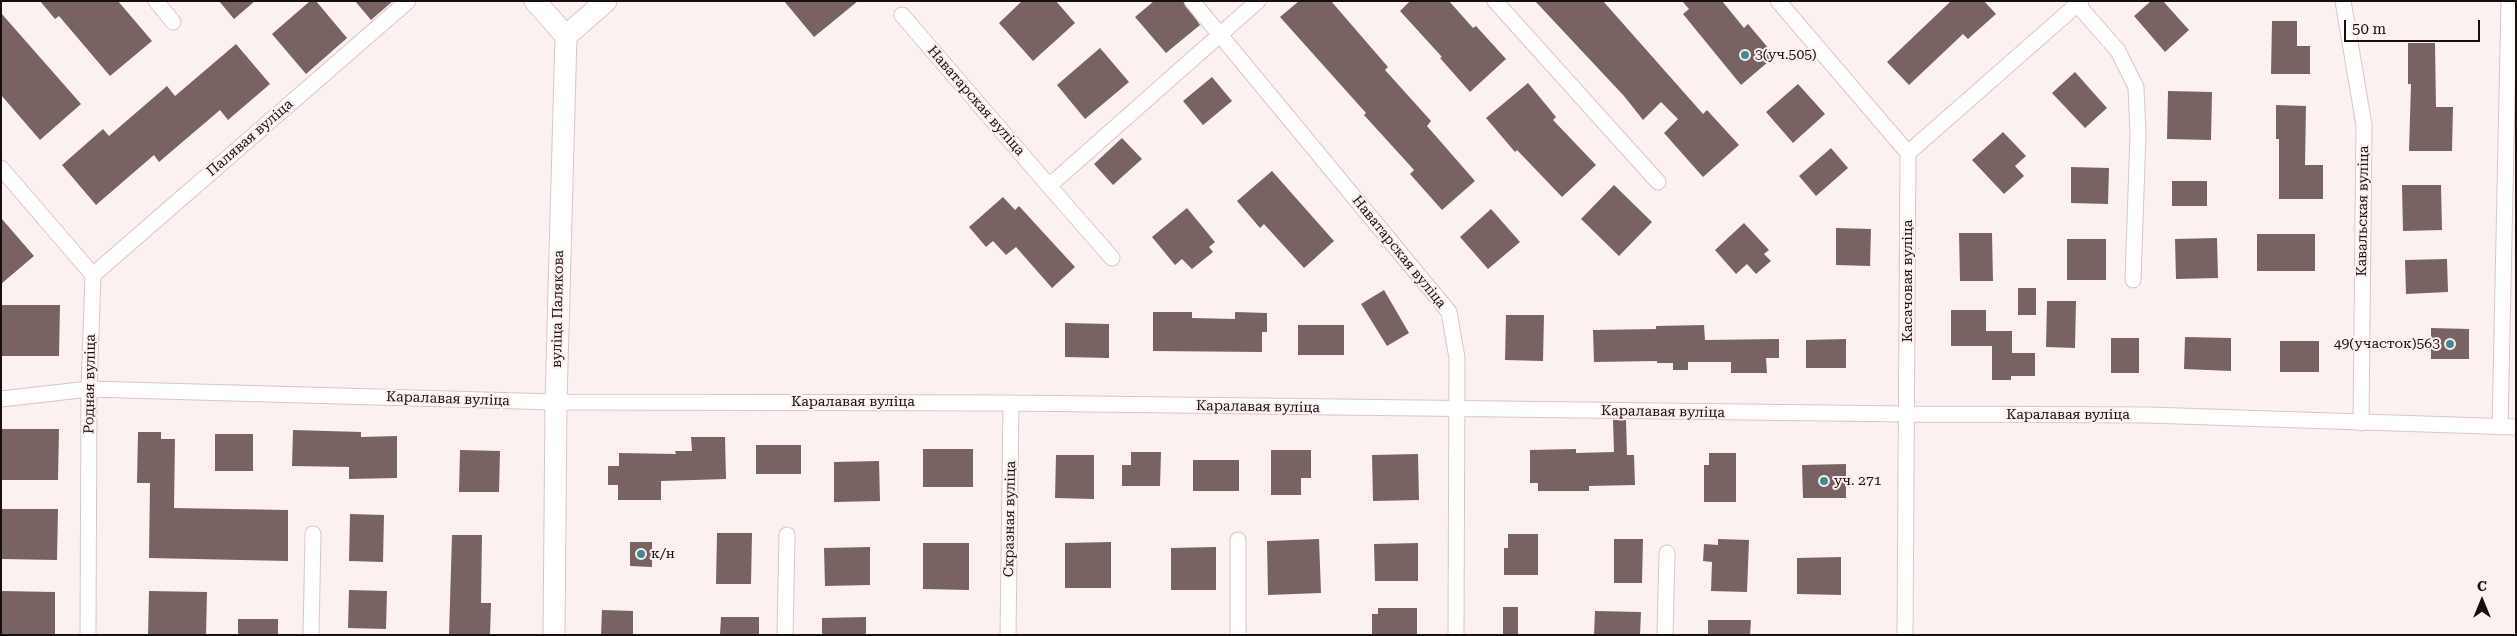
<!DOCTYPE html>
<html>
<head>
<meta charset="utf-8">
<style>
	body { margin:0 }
	#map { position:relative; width:2517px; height:636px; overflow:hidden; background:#fcf1f1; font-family:"Roboto Serif",serif }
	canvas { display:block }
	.frame { position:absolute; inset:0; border:2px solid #170f0e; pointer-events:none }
	.north { position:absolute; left:2457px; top:576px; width:50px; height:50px; -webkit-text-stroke:4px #fcf1f1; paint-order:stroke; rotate:0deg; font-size:14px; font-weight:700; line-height:20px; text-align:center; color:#170f0e }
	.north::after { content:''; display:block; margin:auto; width:18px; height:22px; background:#170f0e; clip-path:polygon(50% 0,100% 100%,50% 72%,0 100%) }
	.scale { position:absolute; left:2344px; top:20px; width:136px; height:22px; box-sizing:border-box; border:2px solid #170f0e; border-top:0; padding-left:6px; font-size:15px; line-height:18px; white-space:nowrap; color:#170f0e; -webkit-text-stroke:4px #fcf1f1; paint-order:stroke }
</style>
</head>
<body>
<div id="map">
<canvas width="2517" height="636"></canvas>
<div class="frame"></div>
<div class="north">С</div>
<div class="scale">50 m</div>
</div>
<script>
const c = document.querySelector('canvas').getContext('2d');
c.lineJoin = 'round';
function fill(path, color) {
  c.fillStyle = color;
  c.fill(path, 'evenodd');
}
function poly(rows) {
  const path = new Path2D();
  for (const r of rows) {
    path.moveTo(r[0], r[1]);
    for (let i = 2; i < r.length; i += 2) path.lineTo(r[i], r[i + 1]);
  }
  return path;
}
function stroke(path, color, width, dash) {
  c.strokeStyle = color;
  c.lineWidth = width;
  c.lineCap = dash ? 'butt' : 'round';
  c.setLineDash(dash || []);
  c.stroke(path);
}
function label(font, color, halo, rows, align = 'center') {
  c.font = font + ' "Roboto Serif",serif';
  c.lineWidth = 4;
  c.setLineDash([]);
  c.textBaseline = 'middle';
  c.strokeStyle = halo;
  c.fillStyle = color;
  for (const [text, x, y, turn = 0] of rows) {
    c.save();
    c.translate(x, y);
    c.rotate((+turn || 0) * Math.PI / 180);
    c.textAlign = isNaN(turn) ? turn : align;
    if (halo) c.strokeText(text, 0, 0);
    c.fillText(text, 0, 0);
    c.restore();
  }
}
fill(poly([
	[40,1,118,1,152,41,110,76,59,16,55,19],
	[219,1,255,1,234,19],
	[310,1,316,1,347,38,306,74,272,34],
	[355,1,393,1,371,20],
	[784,1,858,1,814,37],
	[1022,1,1056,1,1075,23,1033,61,999,23],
	[1154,1,1183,1,1200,25,1166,53,1135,17],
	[1299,1,1331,1,1388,67,1385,70,1431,121,1427,126,1475,181,1442,210,1410,174,1414,170,1364,115,1366,113,1280,17],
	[1410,1,1449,1,1473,28,1476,26,1506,59,1470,92,1440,58,1442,57,1400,11],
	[1535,1,1603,1,1703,114,1707,110,1739,145,1703,177,1664,133,1678,119,1661,102,1643,120,1624,96],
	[1682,1,1722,1,1744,28,1748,24,1775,56,1741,85,1683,14,1689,9],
	[1951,1,1984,1,1996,14,1968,39,1963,34,1909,85,1887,62],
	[2151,1,2163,1,2189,30,2165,52,2134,16],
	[1,13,81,104,40,140,1,95],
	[2272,21,2297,21,2297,46,2310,46,2310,74,2271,74],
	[2408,43,2435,43,2436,107,2453,107,2452,151,2409,151,2411,84,2408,84],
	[236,44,270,84,228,120,220,110,159,162,154,155,96,205,62,165,103,129,109,136,167,86,175,96],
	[1100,48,1129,82,1085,119,1057,85],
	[2075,72,2107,108,2085,128,2052,93],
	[1212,77,1232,101,1203,125,1183,101],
	[1528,83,1556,117,1553,120,1596,165,1562,197,1517,150,1515,152,1486,118],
	[1798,84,1825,114,1793,143,1766,112],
	[2168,91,2212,92,2211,140,2167,139],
	[2276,105,2306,106,2305,165,2323,165,2323,199,2279,199,2279,139,2276,139],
	[2003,132,2026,156,2015,166,2024,176,2004,194,1972,160],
	[1122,138,1142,159,1113,185,1094,164],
	[1831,148,1848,168,1816,196,1799,176],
	[2071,167,2109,168,2108,204,2071,203],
	[1272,171,1334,241,1304,268,1264,224,1260,228,1237,201],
	[2172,181,2207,181,2207,206,2172,206],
	[1614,185,1652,222,1619,256,1581,219],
	[2402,185,2441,185,2442,230,2403,231],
	[1003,197,1015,210,1019,206,1075,267,1052,288,1016,247,1006,255,993,241,986,247,969,227],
	[1187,208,1215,242,1209,247,1213,252,1192,269,1182,259,1175,265,1152,237],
	[1491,209,1520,242,1488,269,1460,237],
	[1,218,34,256,1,284],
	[1744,223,1769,250,1764,254,1771,261,1756,274,1747,264,1736,274,1715,250],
	[1836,228,1871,229,1870,266,1836,265],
	[1959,233,1992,233,1993,281,1960,281],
	[2257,234,2315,234,2315,271,2257,271],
	[2217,238,2218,278,2176,279,2175,239],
	[2067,239,2106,239,2106,280,2067,280],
	[2447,259,2448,292,2406,294,2405,260],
	[2018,288,2036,288,2036,315,2018,315],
	[1384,290,1409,333,1387,346,1361,304],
	[2047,301,2076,301,2075,348,2046,347],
	[1,305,60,305,59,356,1,356],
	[1951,310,1986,310,1986,331,2012,331,2012,353,2035,353,2035,376,2011,376,2011,380,1992,380,1992,346,1951,346],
	[1153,312,1192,312,1192,318,1235,319,1235,312,1267,313,1267,332,1262,332,1262,352,1153,351],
	[1506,315,1544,315,1543,361,1505,360],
	[1065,323,1109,324,1109,358,1065,357],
	[1298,325,1344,325,1344,355,1298,355],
	[1704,325,1705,340,1779,339,1779,358,1766,358,1767,373,1731,373,1731,362,1688,362,1688,370,1673,370,1673,363,1657,363,1657,361,1594,362,1593,330,1656,329,1656,326],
	[2431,328,2469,329,2469,359,2431,359],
	[2185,337,2231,338,2231,371,2184,369],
	[2111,338,2139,338,2139,373,2111,373],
	[1846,339,1846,368,1806,368,1806,340],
	[2280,341,2319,341,2319,372,2280,372],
	[1613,420,1626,420,1627,455,1634,455,1635,485,1589,486,1589,491,1538,491,1538,483,1530,483,1530,450,1576,449,1576,453,1614,452],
	[1,429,59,429,58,480,1,480],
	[293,430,361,432,361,437,397,436,397,478,349,479,349,467,292,466],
	[138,432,161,432,161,439,175,439,174,508,288,510,288,561,149,558,150,483,137,483],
	[215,434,253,434,253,471,215,471],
	[691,437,725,437,726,479,661,481,661,500,618,500,618,485,608,485,608,466,619,466,619,453,676,454,675,451,692,451],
	[756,445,801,445,801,474,756,474],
	[923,449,973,449,973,487,923,487],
	[460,450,500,451,499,492,459,492],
	[1271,450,1311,450,1311,478,1301,478,1301,495,1271,495],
	[1131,452,1161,452,1160,486,1122,486,1122,465,1131,465],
	[1709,453,1736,453,1736,502,1704,502,1704,465,1709,465],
	[1418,454,1419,500,1373,501,1372,455],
	[1056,455,1094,455,1094,499,1055,498],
	[1193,460,1239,460,1239,491,1193,491],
	[879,461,880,501,834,502,834,462],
	[1846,464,1846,498,1803,498,1802,465],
	[1,509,58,509,57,560,1,559],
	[350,514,384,515,383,562,349,561],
	[717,533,752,533,751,584,716,584],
	[1508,534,1538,534,1538,575,1504,575,1504,548,1508,548],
	[452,535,482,535,481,603,491,603,490,635,449,635],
	[1319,539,1321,593,1268,595,1267,541],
	[1614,539,1643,539,1642,583,1614,583],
	[1718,539,1749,540,1747,592,1711,591,1712,562,1703,561,1704,544,1718,545],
	[630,542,652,542,652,567,630,566],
	[1111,542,1111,588,1065,588,1065,543],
	[923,543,969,543,969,590,923,589],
	[1418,543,1418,581,1375,581,1374,544],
	[870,547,870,585,825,586,824,548],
	[1216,547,1216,590,1171,590,1171,548],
	[1841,557,1841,595,1797,594,1797,558],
	[349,590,387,591,386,629,348,628],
	[1,591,55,592,55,635,1,635],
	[149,591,207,592,206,635,148,635],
	[1503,607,1518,607,1518,635,1503,635],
	[1378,608,1417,608,1417,635,1372,635,1372,614,1378,614],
	[602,610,633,611,633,635,601,635],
	[1595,611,1641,612,1640,635,1594,635],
	[721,617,759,617,759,635,720,635],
	[866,617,866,635,822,635,822,618],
	[238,619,278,619,278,635,238,635],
	[1708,620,1751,620,1750,635,1708,635]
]), '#796362');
const street = poly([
	[156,1,173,22],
	[1192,1,1449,312,1457,358,1456,635],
	[1495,1,1658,182],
	[1778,1,1908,153],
	[2343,1,2364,125,2361,423],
	[2077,4,2118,51,2136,87,2138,134,2133,280],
	[902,15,1049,186,1258,1],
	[1,168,93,275,89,389,88,635],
	[1049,186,1112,258],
	[93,275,408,1],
	[1,399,89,389,556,402,1011,403,1907,414,2148,415,2516,427],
	[2500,427,2509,1],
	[311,635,313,534],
	[785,635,787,535],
	[1008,635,1011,403],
	[1238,635,1238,540],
	[1665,635,1667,553],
	[1905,635,1908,153,2081,1]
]);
const secondary = poly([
	[535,1,566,36],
	[554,635,556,402,566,36,606,1]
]);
stroke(street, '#dec4c3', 17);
stroke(secondary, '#dec4c3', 23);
stroke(street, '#fff', 15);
stroke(secondary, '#fff', 21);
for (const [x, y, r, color] of [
	[1745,55,5,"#428a8e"],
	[2450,344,5,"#428a8e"],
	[1824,481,5,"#428a8e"],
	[641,554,5,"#428a8e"]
]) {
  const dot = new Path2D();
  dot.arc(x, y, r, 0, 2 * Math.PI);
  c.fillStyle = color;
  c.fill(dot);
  stroke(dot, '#fcf1f1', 2);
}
label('14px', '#170f0e', '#fcf1f1', [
	["3(уч.505)",1755,55],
	["49(участок)563",2440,344,"right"],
	["уч. 271",1834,481],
	["к/н",651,554]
], 'left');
label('14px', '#170f0e', '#fcf1f1', [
	["Наватарская вуліца",976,101,49],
	["Палявая вуліца",250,138,-41],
	["Кавальская вуліца",2363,211,-89],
	["Наватарская вуліца",1399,252,51],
	["Касачовая вуліца",1908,281,-90],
	["вуліца Палякова",558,309,-89],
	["Родная вуліца",90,384,-89],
	["Каралавая вуліца",448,399,2],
	["Каралавая вуліца",853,402],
	["Каралавая вуліца",1258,407,1],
	["Каралавая вуліца",1663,412,1],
	["Каралавая вуліца",2068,415],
	["Скразная вуліца",1010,519,-89]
]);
</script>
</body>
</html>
